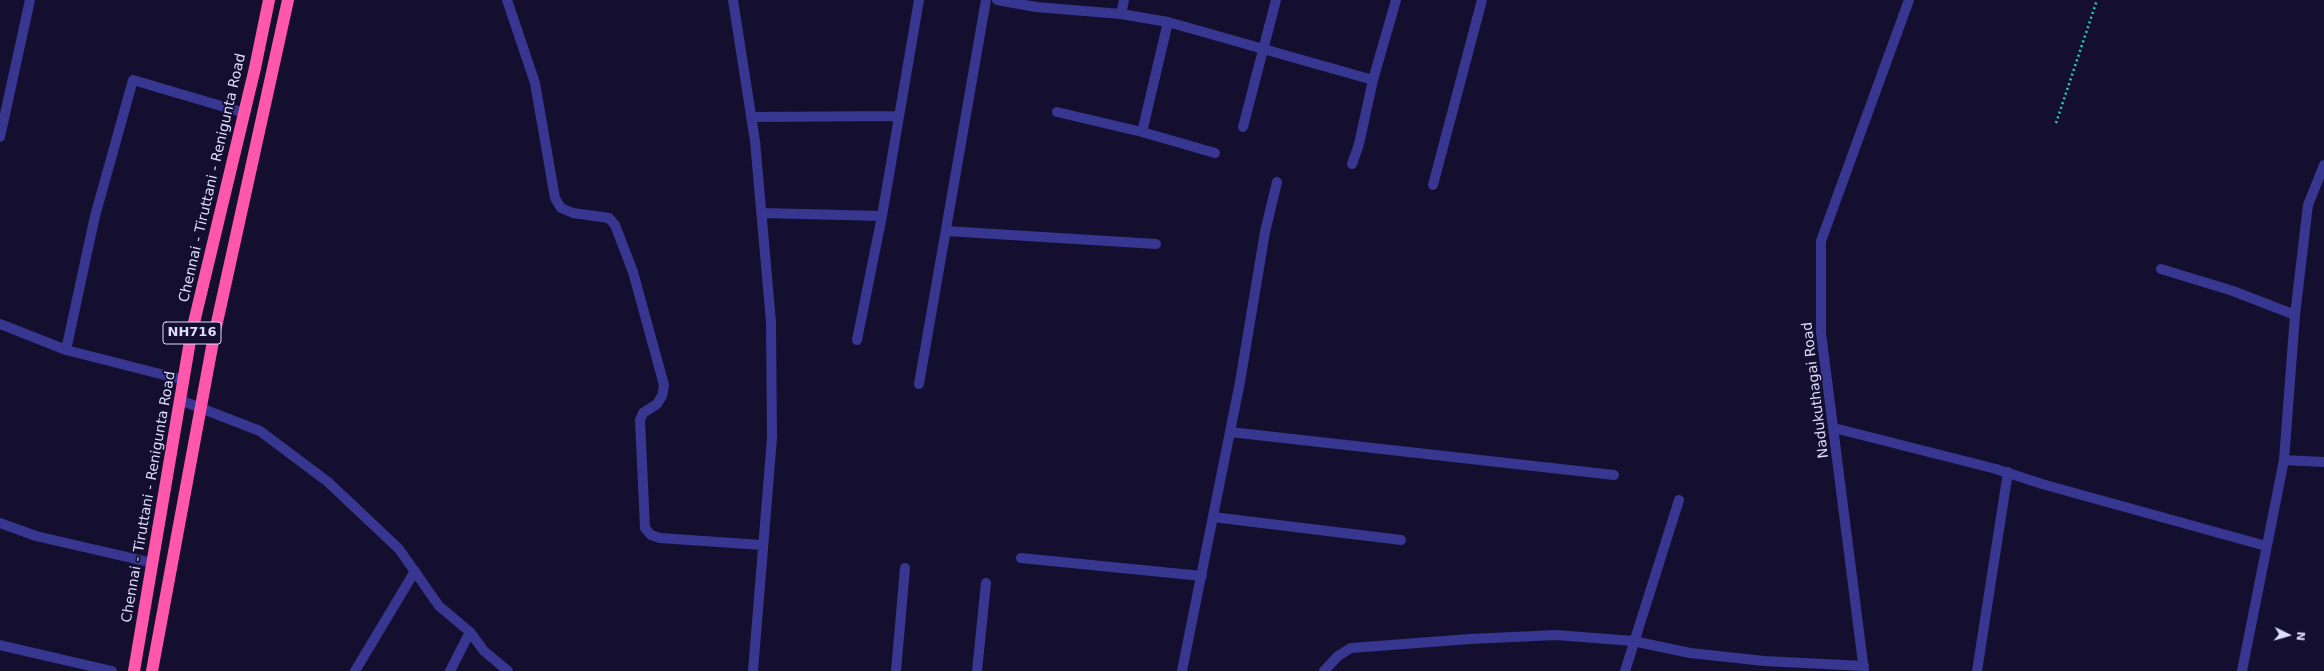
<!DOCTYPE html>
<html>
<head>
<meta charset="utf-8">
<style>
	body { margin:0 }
	#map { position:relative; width:2324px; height:671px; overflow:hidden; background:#140f2e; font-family:"DejaVu Sans",sans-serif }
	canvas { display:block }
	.north { position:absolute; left:2268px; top:615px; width:40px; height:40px; -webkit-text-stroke:3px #140f2e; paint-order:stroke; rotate:95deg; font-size:11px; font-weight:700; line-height:16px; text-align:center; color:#dfdcff }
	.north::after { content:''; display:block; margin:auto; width:14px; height:18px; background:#dfdcff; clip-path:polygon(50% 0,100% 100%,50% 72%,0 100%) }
</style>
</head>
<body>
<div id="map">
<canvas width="2324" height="671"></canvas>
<div class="north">N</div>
</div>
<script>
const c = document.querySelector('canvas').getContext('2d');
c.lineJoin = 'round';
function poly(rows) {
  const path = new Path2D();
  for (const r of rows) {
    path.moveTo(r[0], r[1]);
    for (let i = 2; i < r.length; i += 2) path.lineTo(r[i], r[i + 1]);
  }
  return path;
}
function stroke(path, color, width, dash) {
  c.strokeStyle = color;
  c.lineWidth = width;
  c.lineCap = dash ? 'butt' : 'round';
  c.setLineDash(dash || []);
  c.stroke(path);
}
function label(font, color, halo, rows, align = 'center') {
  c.font = font + ' "DejaVu Sans",sans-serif';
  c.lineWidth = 3.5;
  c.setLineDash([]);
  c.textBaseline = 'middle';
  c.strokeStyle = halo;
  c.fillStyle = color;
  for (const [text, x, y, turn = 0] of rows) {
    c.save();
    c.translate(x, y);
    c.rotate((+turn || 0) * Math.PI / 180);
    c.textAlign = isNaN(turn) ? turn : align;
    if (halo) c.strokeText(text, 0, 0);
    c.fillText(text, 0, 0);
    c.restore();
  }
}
stroke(poly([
	[2056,123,2097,0]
]), '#25cabd', 2.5, [2, 3]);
stroke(poly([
	[507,0,535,83,555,198,561,208,573,213,609,218,615,225,633,272,664,385,662,396,657,404,643,413,640,420,645,528,651,535,660,538,762,545],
	[733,0,755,141,771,322,772,438,753,671],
	[997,0,1036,7,1121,14,1168,22,1373,80],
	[1121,14,1124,0],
	[1057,112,1142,132,1168,22],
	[751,117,899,116],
	[1243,127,1276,0],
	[1142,132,1215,153],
	[0,137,30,0],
	[1352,164,1359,144,1373,80,1396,0],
	[1433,185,1482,0],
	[762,213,882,216],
	[946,231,1156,244],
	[2161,269,2233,291,2295,315],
	[0,324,66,350,184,380],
	[857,340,882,216,919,0],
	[66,350,95,216,133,80,245,113],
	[919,384,986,0],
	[180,400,260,431,328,482,399,549,439,606,470,632,484,651,508,671],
	[1834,428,1996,469,2042,484,2266,546],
	[1230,432,1614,475],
	[2284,460,2324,462],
	[1213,517,1401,540],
	[0,523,36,536,153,563],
	[1021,558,1202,576],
	[0,645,112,671],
	[355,671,415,571],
	[450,671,470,632],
	[896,671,905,568],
	[977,671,986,583],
	[1182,671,1240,382,1265,232,1277,182],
	[1324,671,1338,656,1351,648,1470,639,1556,635,1633,641,1690,653,1764,661,1864,666],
	[1625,671,1679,500],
	[1864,671,1821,333,1821,241,1909,0],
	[1977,671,2008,472],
	[2242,671,2284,460,2295,315,2308,205,2324,165]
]), '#373691', 10);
stroke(poly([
	[134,671,191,335,255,68,269,0],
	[152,671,214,336,288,0]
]), '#ff57ab', 12);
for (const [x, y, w] of [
	[192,333,58]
]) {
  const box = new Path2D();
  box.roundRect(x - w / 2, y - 11, w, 22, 3);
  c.fillStyle = '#140f2e';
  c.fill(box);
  stroke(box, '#dfdcff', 1);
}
label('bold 13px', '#dfdcff', null, [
	["NH716",192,333]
]);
label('14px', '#dfdcff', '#140f2e', [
	["Chennai - Tiruttani - Renigunta Road",213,178,-77],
	["Nadukuthagai Road",1816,390,-97],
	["Chennai - Tiruttani - Renigunta Road",149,497,-80]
]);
</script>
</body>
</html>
